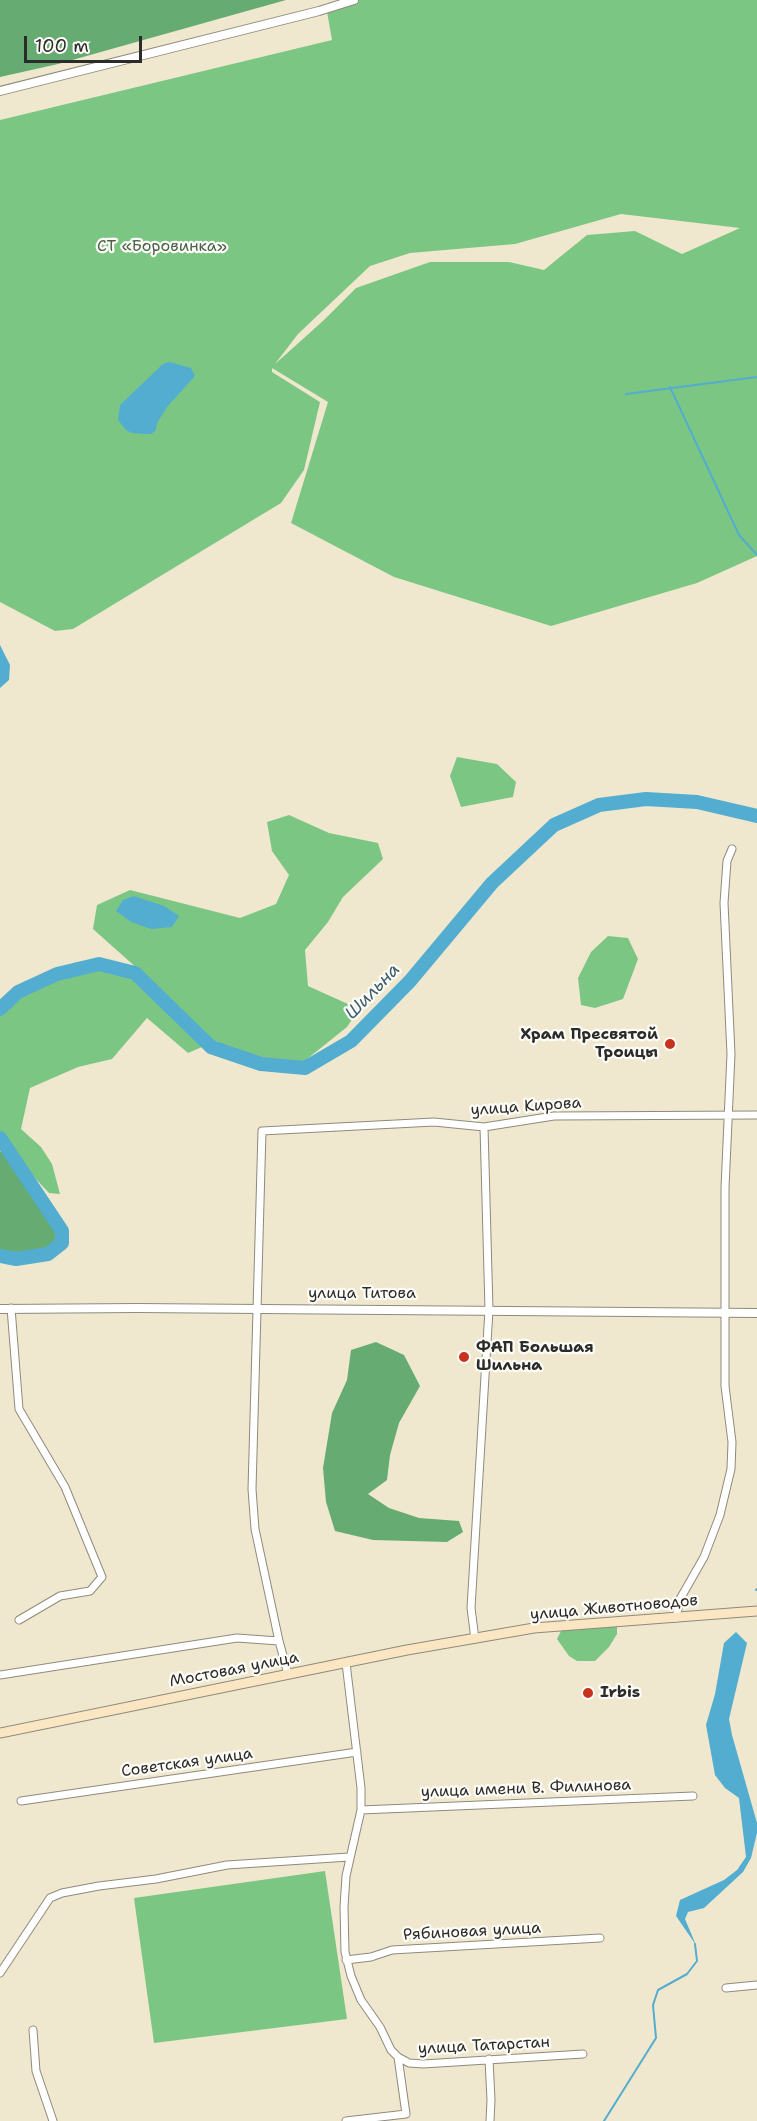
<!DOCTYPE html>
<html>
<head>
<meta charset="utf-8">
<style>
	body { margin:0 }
	#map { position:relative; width:757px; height:2121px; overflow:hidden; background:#f0e8ce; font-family:"Shantell Sans",sans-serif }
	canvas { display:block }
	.scale { position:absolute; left:24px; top:36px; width:118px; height:27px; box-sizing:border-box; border:3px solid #2b2b2b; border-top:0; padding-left:8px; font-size:18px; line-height:21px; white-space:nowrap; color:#2b2b2b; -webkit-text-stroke:4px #fdfcf7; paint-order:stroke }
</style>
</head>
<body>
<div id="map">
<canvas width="757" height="2121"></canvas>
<div class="scale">100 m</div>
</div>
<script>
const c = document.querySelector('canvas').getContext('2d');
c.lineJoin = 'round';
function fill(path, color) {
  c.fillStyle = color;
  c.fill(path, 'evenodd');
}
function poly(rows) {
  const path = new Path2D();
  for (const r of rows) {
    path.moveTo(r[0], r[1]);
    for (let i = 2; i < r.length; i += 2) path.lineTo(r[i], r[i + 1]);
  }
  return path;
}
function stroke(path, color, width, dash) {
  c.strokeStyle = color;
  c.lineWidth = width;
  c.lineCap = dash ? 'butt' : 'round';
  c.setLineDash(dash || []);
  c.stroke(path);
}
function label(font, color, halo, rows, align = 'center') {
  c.font = font + ' "Shantell Sans",sans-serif';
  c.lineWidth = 4.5;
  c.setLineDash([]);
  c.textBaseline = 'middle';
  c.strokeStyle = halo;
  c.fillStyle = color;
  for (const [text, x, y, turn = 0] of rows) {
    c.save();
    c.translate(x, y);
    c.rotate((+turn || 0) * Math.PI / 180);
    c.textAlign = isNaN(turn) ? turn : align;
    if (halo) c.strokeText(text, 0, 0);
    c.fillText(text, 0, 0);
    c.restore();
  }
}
fill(poly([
	[350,0,757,0,757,556,697,583,551,626,394,577,291,523,328,402,272,368,272,372,320,402,304,470,281,503,73,629,55,631,0,602,0,120,332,40,326,6],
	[621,214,740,228,682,254,635,231,587,235,544,270,509,262,430,262,356,288,324,320,275,364,298,334,370,266,410,253,515,244],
	[457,757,497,764,516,782,513,797,461,807,450,776],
	[289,815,329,833,378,843,383,859,343,897,328,922,305,950,308,986,359,1009,347,1027,297,1067,253,1061,216,1041,188,1053,147,1018,112,1059,78,1067,30,1088,21,1129,41,1147,52,1164,60,1194,49,1193,7,1148,0,1146,0,1008,23,982,77,962,111,963,148,978,93,929,97,905,130,890,240,918,276,904,289,875,272,851,267,822],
	[608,936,628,938,638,959,623,999,595,1008,581,1005,578,978,591,952],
	[617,1626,617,1634,609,1647,595,1661,577,1661,569,1656,557,1639,561,1631],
	[325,1871,347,2019,154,2043,134,1898]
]), '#7cc684');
fill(poly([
	[0,0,286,0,58,64,0,77],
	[6,1148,62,1231,62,1243,48,1254,16,1259,0,1256,0,1152],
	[376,1342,404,1355,420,1386,399,1423,390,1455,387,1480,368,1494,389,1508,419,1518,459,1521,463,1532,447,1542,373,1540,335,1531,326,1502,323,1468,332,1413,347,1380,351,1350]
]), '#65ab72');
fill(poly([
	[169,362,191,368,195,376,167,407,157,423,156,430,151,434,144,434,132,433,126,430,118,420,120,405,163,364],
	[0,645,10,665,9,680,0,688],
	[134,896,164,906,179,916,172,927,151,929,131,922,116,911,123,900],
	[736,1632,747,1643,729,1719,732,1735,757,1823,757,1833,751,1858,743,1872,704,1908,688,1912,685,1919,696,1945,676,1916,680,1900,724,1880,737,1870,746,1857,739,1798,725,1788,715,1775,706,1725,715,1694,724,1643]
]), '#52add0');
stroke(poly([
	[670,387,739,535,757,555],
	[626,394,757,377],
	[756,1590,757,1589],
	[604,2121,656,2038,653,2005,658,1990,687,1974,697,1961,695,1944]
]), '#52add0', 2);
stroke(poly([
	[0,1009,18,992,57,974,99,964,135,973,211,1047,261,1064,305,1068,351,1041,410,981,492,883,554,825,599,805,646,799,697,802,757,816],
	[0,1138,62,1231,62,1243,48,1254,16,1259,0,1256]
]), '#52add0', 14);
const minor = poly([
	[11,1308,19,1409,65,1487,102,1577,90,1591,60,1596,19,1620],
	[676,1618,680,1599,704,1557,720,1515,731,1469,732,1442,725,1386,725,1188,731,1054,724,903,727,861,732,849],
	[475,1639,471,1608,489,1310,484,1127],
	[346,1663,361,1788,361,1810,346,1876,344,1907,345,1952,351,1976,361,2000,380,2027,391,2050,398,2057],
	[288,1674,279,1641,255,1529,252,1489,262,1131,434,1122,484,1127,554,1116,757,1115],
	[0,1675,237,1638,279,1641],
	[21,1801,357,1752],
	[361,1810,693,1796],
	[346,1960,371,1957,392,1950,600,1938],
	[0,1973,50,1898,62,1893,99,1886,156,1879,227,1865,349,1857],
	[726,1988,757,1985],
	[33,2030,36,2071,53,2121],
	[489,2059,491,2100,490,2121],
	[346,2121,406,2114,398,2057,409,2063,423,2064,583,2054]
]);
const tertiary = poly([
	[0,91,319,11,354,0],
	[0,1309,137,1308,757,1313]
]);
const secondary = poly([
	[0,1733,407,1650,534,1628,757,1611]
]);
stroke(minor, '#8e8a7c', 9);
stroke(tertiary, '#8e8a7c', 10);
stroke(secondary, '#8e8a7c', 11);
stroke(minor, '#fff', 7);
stroke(tertiary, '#fff', 8);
stroke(secondary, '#fbe6c4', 9);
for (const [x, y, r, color] of [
	[670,1044,6,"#c8321e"],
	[464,1357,6,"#c8321e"],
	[588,1693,6,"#c8321e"]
]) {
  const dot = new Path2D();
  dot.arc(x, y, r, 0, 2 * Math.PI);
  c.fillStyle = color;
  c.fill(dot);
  stroke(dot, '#fdfcf7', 2);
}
label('16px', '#47614a', '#fdfcf7', [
	["СТ «Боровинка»",162,247]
]);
label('bold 16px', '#2b2b2b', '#fdfcf7', [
	["Храм Пресвятой",658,1035,"right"],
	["Троицы",658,1053,"right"],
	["ФАП Большая",476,1348],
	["Шильна",476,1366],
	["Irbis",600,1693]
], 'left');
label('16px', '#2b2b2b', '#fdfcf7', [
	["улица Кирова",526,1107,-4],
	["улица Титова",362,1294],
	["улица Животноводов",614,1608,-5],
	["Мостовая улица",234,1670,-11],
	["Советская улица",187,1763,-8],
	["улица имени В. Филинова",526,1789,-2],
	["Рябиновая улица",472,1932,-3],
	["улица Татарстан",484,2046,-3]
]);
label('italic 18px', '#3b5f6d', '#fdfcf7', [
	["Шильна",373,992,-46]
]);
</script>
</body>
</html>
